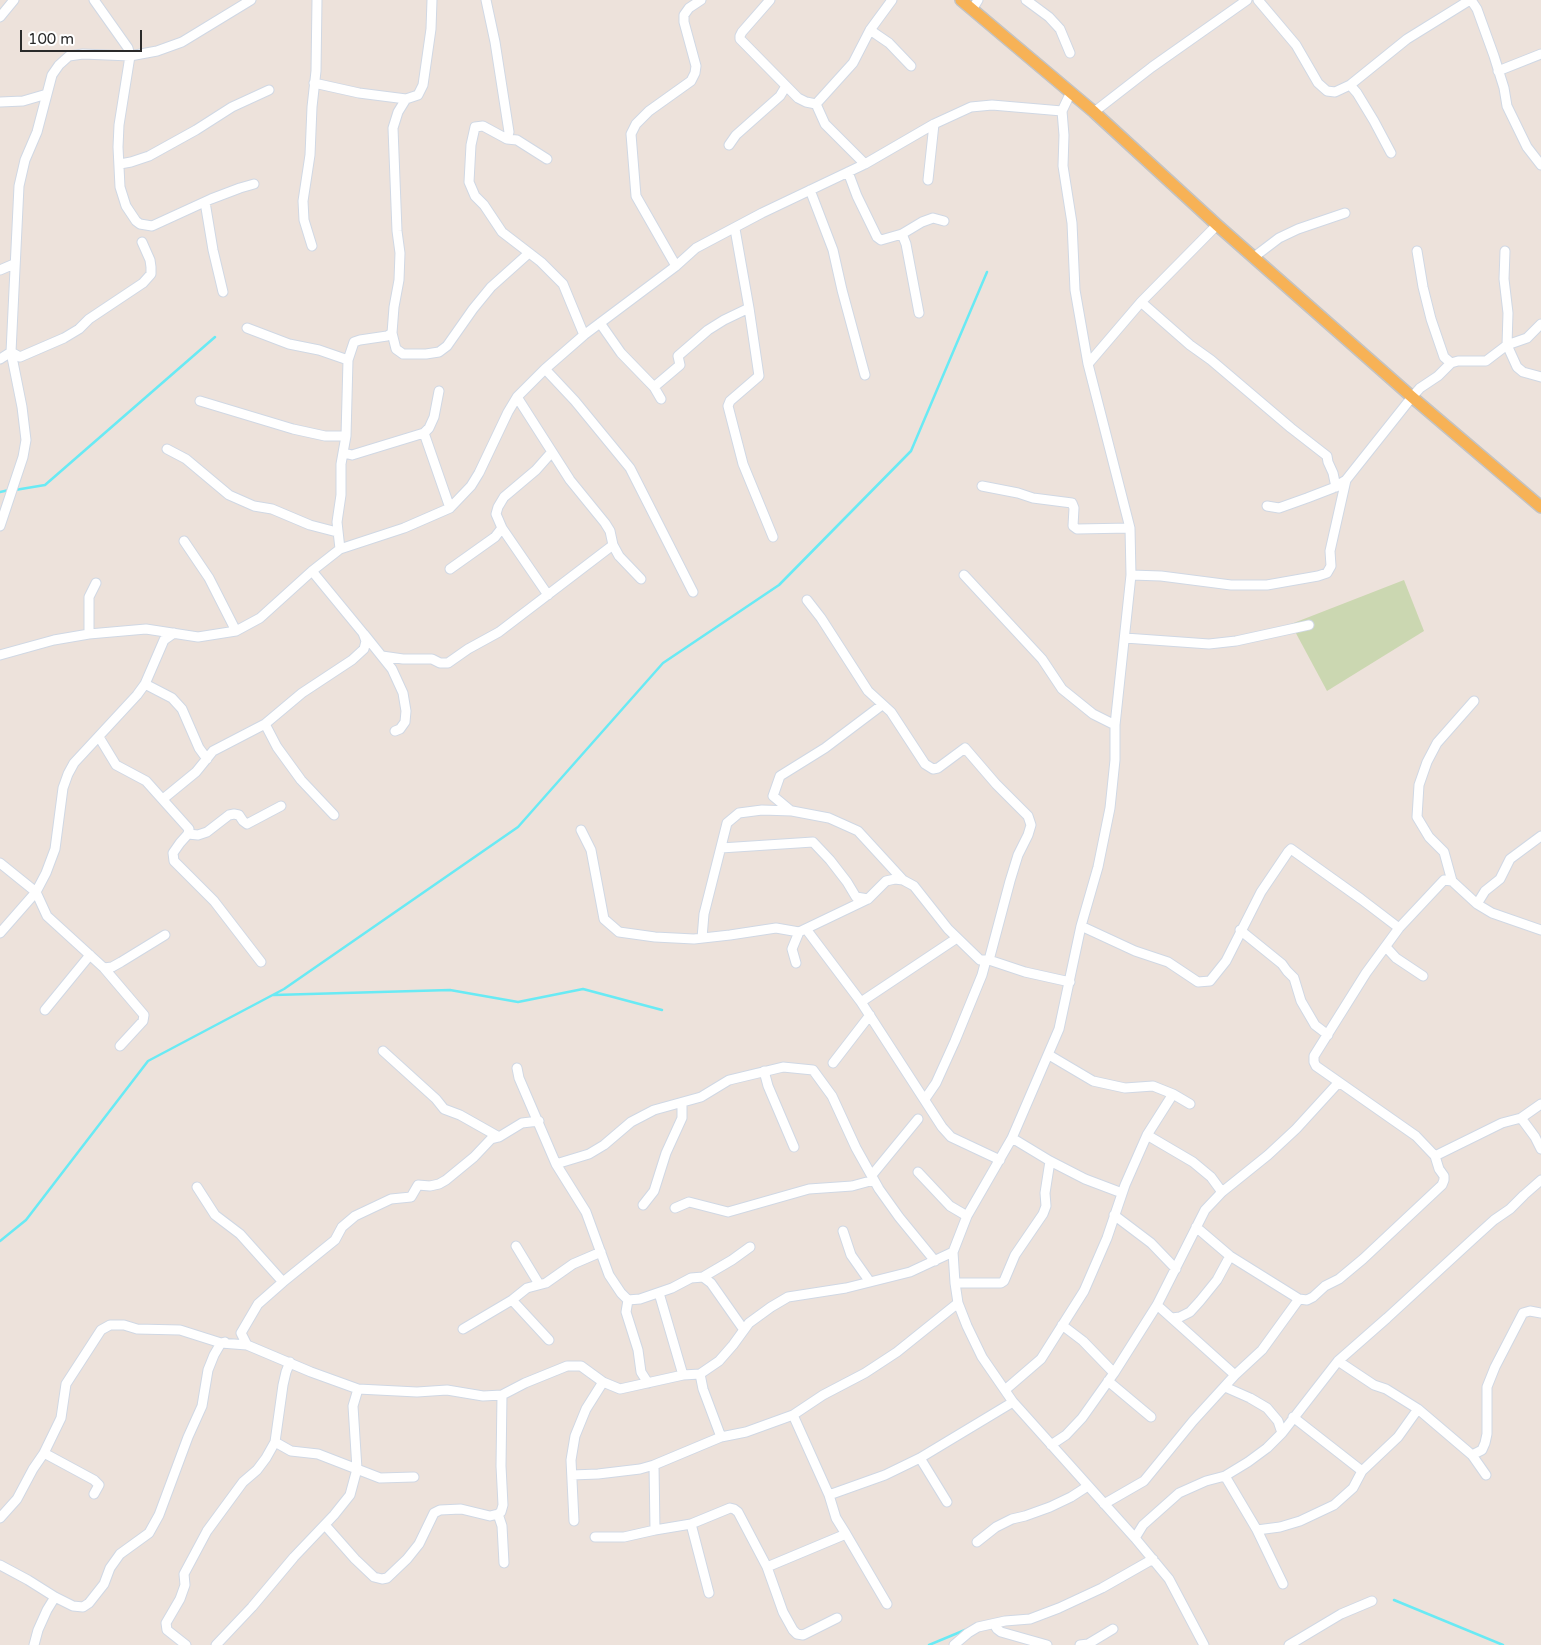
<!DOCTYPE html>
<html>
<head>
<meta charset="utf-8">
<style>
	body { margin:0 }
	#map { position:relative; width:1541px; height:1645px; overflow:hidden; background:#ede2db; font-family:"Varela Round",sans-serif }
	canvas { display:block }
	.scale { position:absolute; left:20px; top:30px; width:122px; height:22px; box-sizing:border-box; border:2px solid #2a2a2a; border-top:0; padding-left:6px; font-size:15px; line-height:18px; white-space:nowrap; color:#2a2a2a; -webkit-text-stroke:4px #fff; paint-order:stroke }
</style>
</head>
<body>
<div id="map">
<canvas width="1541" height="1645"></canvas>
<div class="scale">100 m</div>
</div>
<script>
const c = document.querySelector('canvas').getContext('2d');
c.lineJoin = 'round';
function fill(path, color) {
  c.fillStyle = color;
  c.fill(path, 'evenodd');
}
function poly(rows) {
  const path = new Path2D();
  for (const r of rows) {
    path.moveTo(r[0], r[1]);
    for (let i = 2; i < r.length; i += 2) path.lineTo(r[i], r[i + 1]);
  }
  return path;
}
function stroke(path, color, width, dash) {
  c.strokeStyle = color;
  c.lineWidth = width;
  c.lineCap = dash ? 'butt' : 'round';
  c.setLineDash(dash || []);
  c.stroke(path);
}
fill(poly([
	[1404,580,1424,631,1327,691,1291,624]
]), '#cbd7b1');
stroke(poly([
	[15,490,45,485,215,337],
	[0,492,9,490],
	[274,995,450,990,518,1002,583,989,662,1010],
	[0,1241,26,1220,148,1061,284,989,518,827,663,663,779,585,911,451,987,272],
	[1394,1600,1503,1645],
	[929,1645,965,1630]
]), '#69eaf4', 2.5);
const minor = poly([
	[94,0,128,48,130,56,119,125,118,147,120,187,126,206,136,221,140,224,152,226,211,199,240,188,254,184],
	[486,0,495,42,509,132,507,139],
	[770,0,742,32,740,36,740,39,798,98,806,102,816,104],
	[1026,0,1049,17,1060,29,1070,53],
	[1258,0,1296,45,1318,83,1327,91,1335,92,1350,85,1407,39,1470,0],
	[1471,0,1477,9,1494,56,1504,88,1507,106,1527,147,1541,165],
	[972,10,978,0],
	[0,17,14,0],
	[870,30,889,43,911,66],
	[1498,71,1541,54],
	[314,83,359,93,406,99],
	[1350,85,1357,93,1374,121,1391,153],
	[1071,92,1062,111,1064,135,1063,166,1072,223,1075,290,1088,364,1130,528,1131,575,1115,725,1115,760,1110,808,1098,867,1081,926,1059,1029,1012,1138,967,1216,953,1252,955,1283,958,1303,967,1326,982,1357,1013,1402,1135,1538,1169,1579,1204,1645],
	[0,102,23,101,47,94],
	[816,104,853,63,870,30,892,0],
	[816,104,825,124,865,164],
	[1094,112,1152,67,1247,0],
	[729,145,736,135,780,96,786,86],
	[547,159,517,140,507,139,483,126,475,127,471,145,469,182,475,196,484,205,502,232,541,262,563,284,584,335],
	[120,164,131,162,149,156,196,130,232,107,269,90],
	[848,172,857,196,877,237,881,240,902,234,922,222,933,218,944,221],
	[928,180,934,124],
	[810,190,833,250,842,290,865,375],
	[205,202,213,250,223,292],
	[735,229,749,308,759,376,730,401,728,406,743,464,773,537],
	[902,234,906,244,919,313],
	[312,246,304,220,303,201,310,155,312,107,316,71,317,0],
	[1417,251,1423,287,1431,319,1444,357,1451,363],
	[1505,251,1504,279,1508,313,1507,345,1517,367,1523,372,1541,377],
	[1254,257,1279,238,1298,229,1345,213],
	[676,266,636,196,631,134,636,124,649,111,691,81,695,73,696,66,684,22,684,15,689,8,701,0],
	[0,270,14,264],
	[1141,302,1190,345,1211,360,1291,428,1327,456,1328,462,1333,473,1336,487],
	[600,323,621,353,654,387,661,399],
	[247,328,289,344,319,350,348,360],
	[392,333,396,349,403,354,426,354,439,352,447,346,473,309,491,287,529,253],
	[0,359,11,352,20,357,64,338,79,329,89,319,143,283,151,274,151,267,150,260,142,242],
	[1088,364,1141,302,1217,225],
	[545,369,575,401,630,468,693,592],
	[654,387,680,365,678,356,708,330,724,320,749,308],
	[517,397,570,480,605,523,610,531,613,545,619,556,641,579],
	[200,401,293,429,325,436,346,436],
	[424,433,450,508],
	[167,449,186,459,229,495,254,506,272,509,310,525,337,532],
	[344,453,352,455,424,433,429,428,434,417,439,391],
	[982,486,1018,493,1033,498,1072,503,1074,508,1073,526,1077,529,1130,528],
	[1267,506,1279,508,1307,498,1333,488,1346,480,1412,397,1420,388,1438,376,1451,363,1458,361,1486,361,1507,345,1527,338,1541,324],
	[0,526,23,457,26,440,22,407,11,352,19,186,25,160,37,132,52,75,59,65,69,56,83,54,130,56,157,51,182,42,251,0],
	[184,541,209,578,236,631],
	[340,549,337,522,341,495,341,464,346,436,348,360,354,342,360,340,387,336,392,333,394,307,399,280,400,253,397,231,393,128,398,112,406,99,418,95,423,85,431,29,432,0],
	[450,569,495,537,502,528],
	[964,575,1042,659,1062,689,1093,714,1115,725],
	[1131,575,1161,576,1231,585,1267,585,1318,576,1327,573,1331,566,1330,551,1346,480],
	[548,595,502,528,496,514,498,507,504,497,536,470,551,453],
	[807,600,821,618,868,691,891,712,925,764,933,769,938,768,965,748,996,784,1028,816,1031,825,1028,835,1018,855,1010,881,989,960],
	[89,634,89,597,96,583],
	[364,634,392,669,403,693,406,711,405,722,400,729,395,731],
	[1125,638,1209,644,1236,641,1309,625],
	[0,655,54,640,89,634,146,629,198,637,236,631,260,618,312,571,340,549,404,528,450,508,471,486,479,473,508,412,517,397,545,369,584,335,676,266,696,248,762,213,865,164,934,124,971,107,992,105,1062,111],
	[382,656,403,659,432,659,440,663,448,663,468,649,499,632,613,545],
	[145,684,172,698,182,709,199,748,207,759],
	[265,724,277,747,301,780,334,815],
	[99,737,116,765,146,781,189,829,188,834,180,843,173,853,174,861,214,901,261,962],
	[163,799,196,772,213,751,265,724,302,693,352,660,364,649,366,641,363,633,312,571],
	[791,811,773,796,780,776,825,748,882,705],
	[581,830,591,850,604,919,619,932,655,937,694,939,730,935,776,928,799,932],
	[188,834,198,835,207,832,229,815,234,814,239,815,243,821,247,824,281,806],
	[721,848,813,842,830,860,847,882,856,897,868,899],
	[0,863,36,892,47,916,104,968,144,1015,143,1021,120,1046],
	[1452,881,1444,852,1429,837,1417,817,1419,785,1427,762,1437,743,1474,701],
	[1477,904,1485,891,1500,879,1510,859,1541,836],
	[1081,926,1135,951,1168,962,1198,982,1210,981,1226,961,1261,892,1288,852,1291,849,1361,899,1399,928],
	[806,929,861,1002,942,1127,951,1137,1000,1160],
	[1240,930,1282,964,1287,971,1294,978,1301,1001,1315,1025,1328,1035],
	[0,933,36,892,46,873,55,849,63,788,68,774,74,763,137,695,145,684,164,640,174,633],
	[702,938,704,914,727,823,739,813,762,810,792,811,829,818,858,831,903,880],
	[1386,947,1396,958,1423,976],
	[796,963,792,949,799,932,868,899,886,881,895,879,903,880,914,886,948,929,980,960,989,960,1025,972,1070,982],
	[104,968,112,967,121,962,165,935],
	[861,1002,957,938],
	[45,1010,90,955],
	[383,1051,436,1099,444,1109,460,1115,499,1137],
	[1049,1055,1093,1081,1125,1088,1153,1086,1173,1094,1190,1104],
	[833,1063,870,1015],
	[517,1068,519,1078,556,1164,586,1212,609,1275,621,1293,628,1300,626,1312,638,1350,641,1372,648,1383],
	[764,1071,768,1086,794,1147],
	[925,1099,936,1083,955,1041,982,975,986,960],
	[1521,1118,1535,1137,1541,1149],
	[1147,1135,1193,1162,1211,1177,1222,1192],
	[1012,1138,1050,1161,1085,1179,1122,1193],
	[1435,1156,1502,1123,1521,1118,1541,1104],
	[556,1164,589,1154,604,1145,631,1122,654,1110,701,1097,729,1080,783,1067,813,1070,832,1096,856,1148,879,1189,899,1217,935,1261],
	[918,1172,950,1206,967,1216],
	[872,1175,918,1119],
	[197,1187,215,1215,240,1234,283,1282],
	[643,1205,654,1191,666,1153,682,1118,682,1103],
	[675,1208,689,1202,728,1212,809,1189,852,1186,874,1180],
	[1114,1215,1151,1243,1176,1269],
	[1196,1227,1230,1256,1299,1299,1307,1300,1313,1297,1325,1286,1339,1279,1363,1259,1442,1185,1444,1180,1444,1176,1439,1169,1435,1156,1416,1136,1316,1066,1314,1062,1314,1056,1366,973,1399,928,1444,880,1452,881,1477,904,1492,913,1541,930],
	[843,1231,851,1255,870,1282],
	[516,1246,539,1284],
	[703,1277,732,1260,750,1247],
	[955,1283,1001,1283,1004,1281,1015,1255,1043,1214,1046,1206,1045,1193,1050,1161],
	[659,1293,683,1375],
	[512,1300,549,1340],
	[628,1300,640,1299,672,1288,691,1278,703,1277,711,1283,744,1330],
	[1157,1305,1235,1375],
	[1172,1318,1180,1317,1190,1312,1200,1301,1217,1280,1230,1256],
	[1062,1325,1083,1341,1114,1373],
	[463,1329,512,1300,527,1288,546,1283,573,1264,601,1252],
	[247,1345,241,1333,258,1304,283,1282,335,1240,342,1227,355,1216,391,1199,411,1197,418,1185,430,1186,439,1184,446,1180,474,1157,491,1139,499,1137,522,1123,539,1121],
	[1338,1361,1374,1385,1386,1389,1418,1409,1472,1455,1486,1475],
	[700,1374,703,1389,721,1437],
	[1108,1381,1151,1417],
	[1225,1387,1250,1398,1267,1408,1278,1421,1282,1433],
	[1005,1390,1041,1359,1084,1291,1107,1238,1125,1185,1147,1135,1173,1094],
	[793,1415,829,1495,836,1518,846,1534,767,1567,783,1612,793,1630,797,1634,803,1635,837,1618],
	[1293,1417,1362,1471],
	[275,1442,291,1451,318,1454,380,1478,414,1477],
	[1051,1445,1066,1435,1082,1418,1114,1373,1157,1305,1205,1210,1222,1192,1268,1155,1296,1129,1339,1082],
	[44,1453,94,1480,99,1485,94,1494],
	[1472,1455,1482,1450,1485,1443,1487,1434,1487,1387,1495,1367,1523,1313,1530,1311,1541,1313],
	[920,1458,947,1502],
	[572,1475,598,1474,640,1469,654,1465],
	[1225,1476,1257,1530,1283,1584],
	[829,1495,885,1475,920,1458,1013,1402],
	[1104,1504,1144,1481,1193,1421,1235,1375,1262,1350,1299,1299],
	[498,1514,502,1526,504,1563],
	[0,1518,17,1499,33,1469,44,1453,61,1418,66,1384,101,1330,110,1325,124,1325,137,1329,180,1330,221,1343,225,1342],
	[574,1521,571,1460,575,1436,586,1409,603,1382],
	[691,1524,709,1593],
	[325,1525,355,1559,374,1577,382,1579,387,1578,407,1559,419,1544,434,1513,440,1510,461,1509,490,1516,498,1514,501,1512,503,1505,501,1466,502,1395],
	[655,1530,691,1524,730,1508,734,1509,738,1512,767,1567],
	[1257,1530,1280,1527,1300,1521,1334,1505,1353,1488,1362,1471,1398,1437,1418,1409],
	[846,1534,887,1604],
	[595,1537,624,1537,655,1530,654,1465,721,1437,746,1432,793,1415,823,1395,865,1373,897,1352,958,1303],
	[1135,1538,1143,1525,1179,1493,1206,1481,1225,1476,1248,1462,1267,1448,1282,1433,1338,1361,1387,1318,1473,1239,1494,1220,1510,1209,1524,1195,1541,1180],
	[977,1542,996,1527,1012,1519,1025,1516,1050,1507,1071,1497,1088,1486],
	[0,1565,28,1580,55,1597,73,1606,83,1607,89,1603,104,1584,110,1568,120,1554,149,1533,159,1515,188,1437,202,1406,208,1370,214,1355,221,1343,247,1345,311,1372,358,1389,417,1392,447,1390,483,1396,502,1395,525,1383,567,1366,581,1366,603,1382,620,1389,683,1375,700,1374,719,1361,733,1345,749,1323,771,1307,788,1297,846,1288,910,1272,953,1252],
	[994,1624,997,1629,1001,1632,1047,1645],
	[34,1645,38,1630,47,1610,55,1597],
	[186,1645,167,1630,166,1623,180,1599,185,1585,184,1574,207,1531,243,1482,257,1470,266,1458,275,1442,283,1385,286,1372,290,1362],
	[216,1645,252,1607,294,1557,334,1515,350,1495,357,1469,353,1406,358,1389],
	[954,1645,968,1633,978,1627,1005,1621,1030,1619,1059,1608,1102,1588,1153,1559],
	[1080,1645,1088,1644,1113,1629],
	[1289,1645,1341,1614,1372,1601]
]);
const major = poly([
	[961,0,1094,112,1217,225,1412,397,1541,507]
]);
stroke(minor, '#d0d8e4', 11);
stroke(major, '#c3c3c3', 14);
stroke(minor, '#fff', 9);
stroke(major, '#f7b256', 11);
</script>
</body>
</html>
